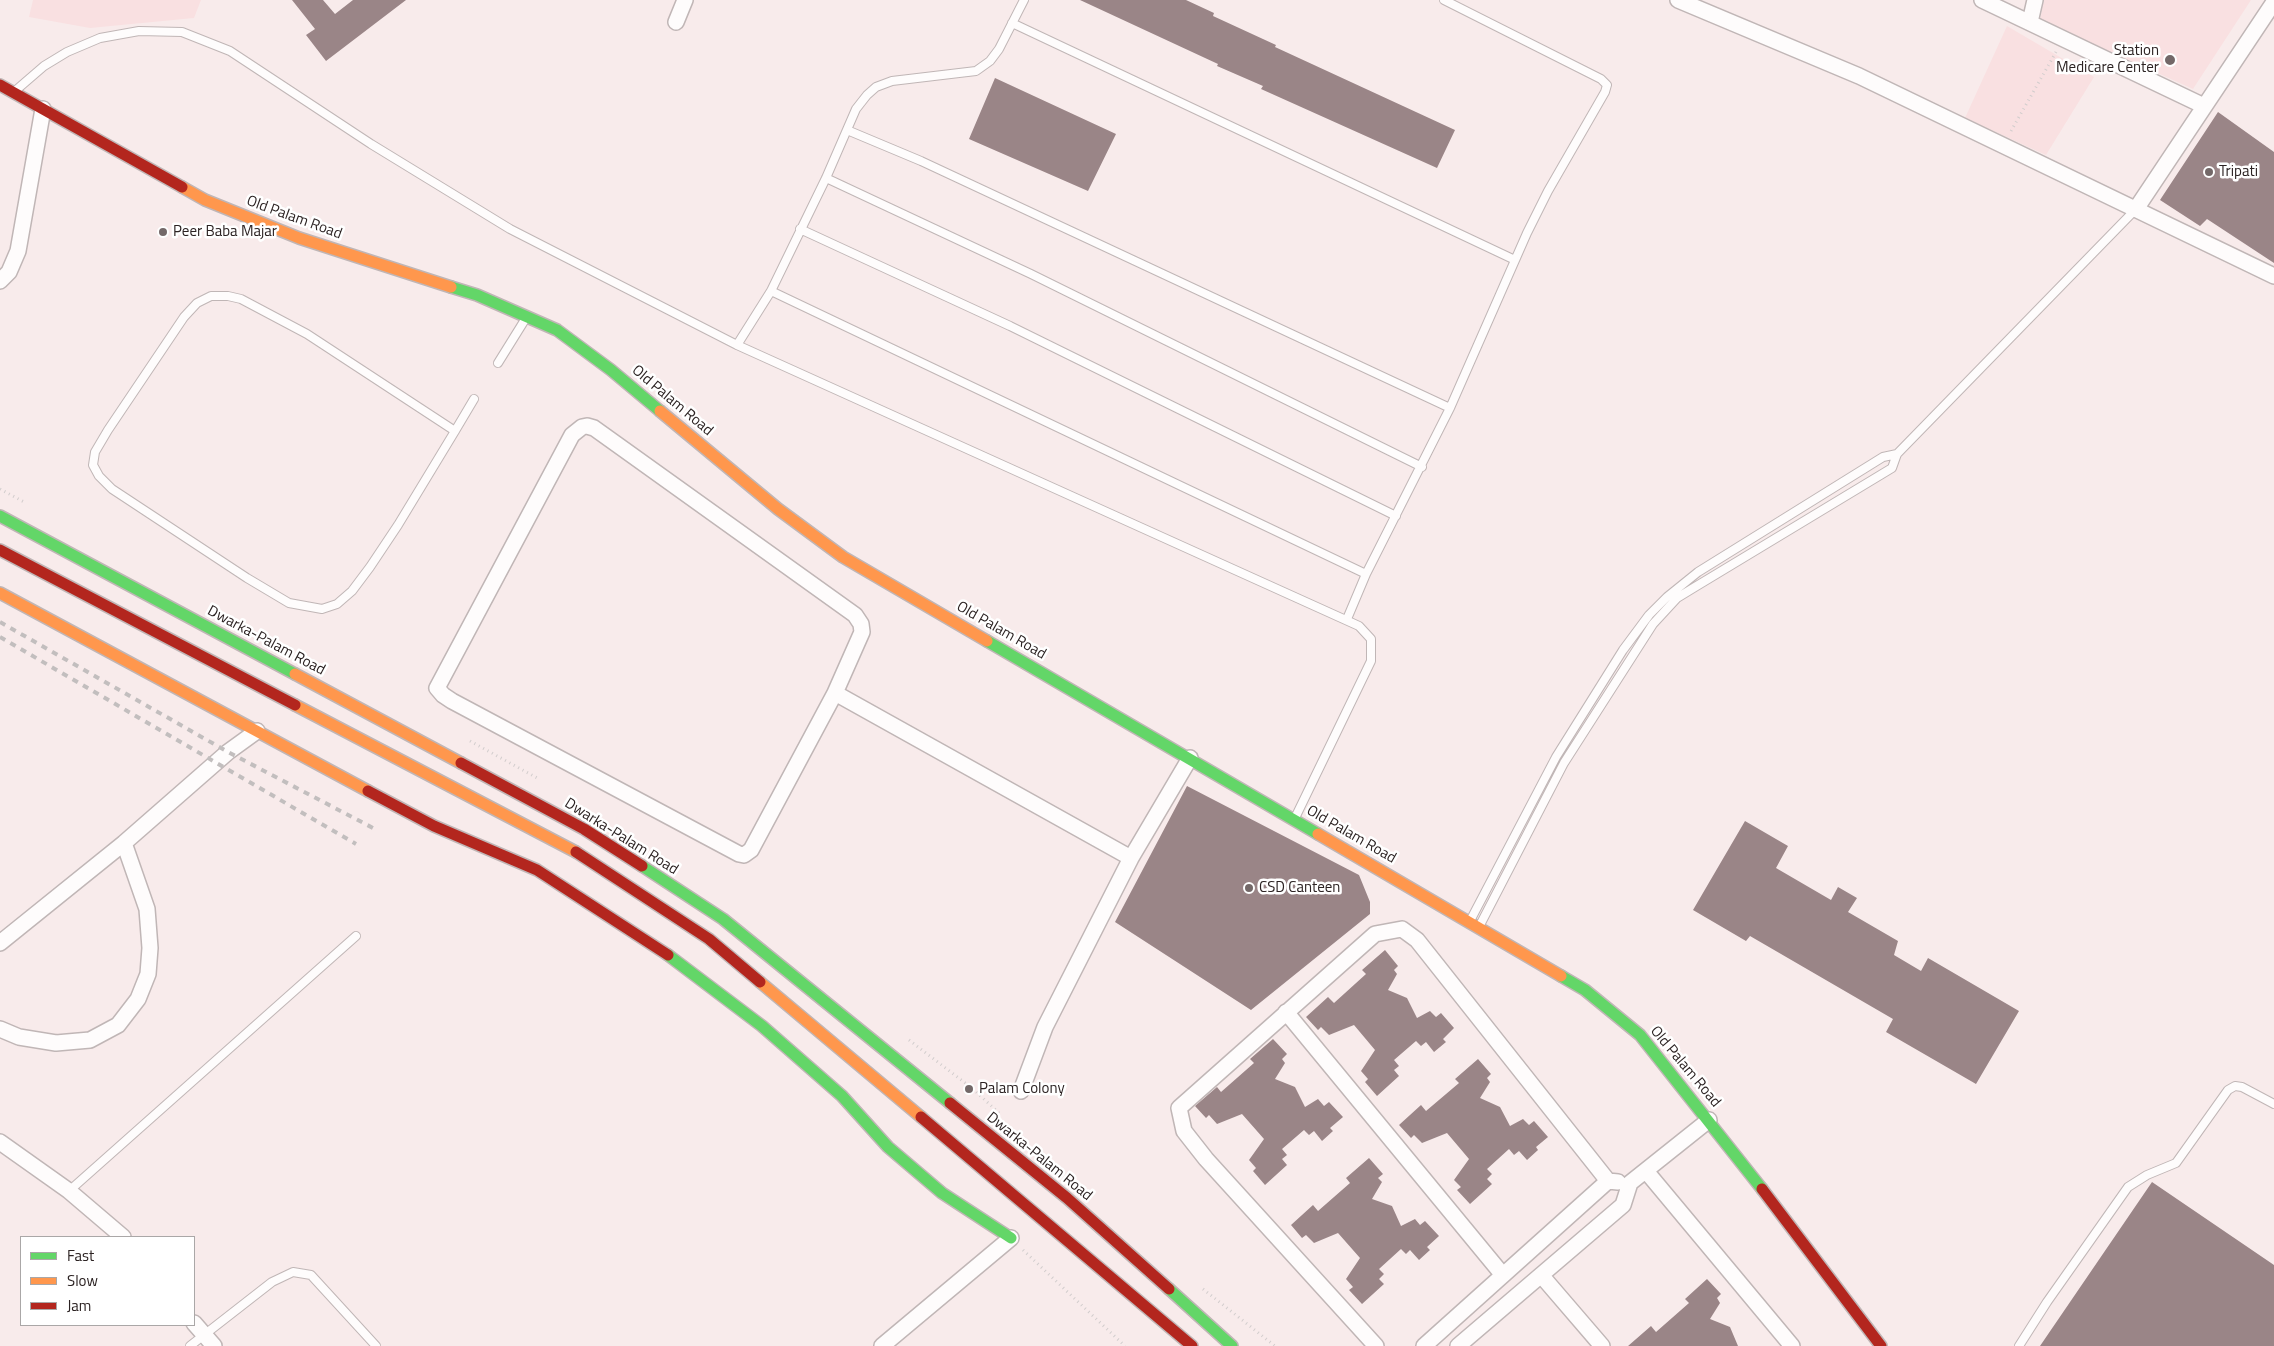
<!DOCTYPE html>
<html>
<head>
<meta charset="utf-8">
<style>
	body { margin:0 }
	#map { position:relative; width:2274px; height:1346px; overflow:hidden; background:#f8ebeb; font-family:"Titillium Web",sans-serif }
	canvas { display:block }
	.legend { position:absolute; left:20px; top:1236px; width:175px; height:90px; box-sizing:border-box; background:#fff; border:1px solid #aaa7a7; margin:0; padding:6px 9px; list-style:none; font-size:15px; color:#2b2222 }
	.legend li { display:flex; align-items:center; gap:10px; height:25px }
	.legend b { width:25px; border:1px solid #aaa7a7 }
</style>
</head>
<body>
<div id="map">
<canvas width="2274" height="1346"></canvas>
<ul class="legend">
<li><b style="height:6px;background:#63d668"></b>Fast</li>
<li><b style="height:6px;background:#ff974d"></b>Slow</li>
<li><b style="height:6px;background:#b3261e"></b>Jam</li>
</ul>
</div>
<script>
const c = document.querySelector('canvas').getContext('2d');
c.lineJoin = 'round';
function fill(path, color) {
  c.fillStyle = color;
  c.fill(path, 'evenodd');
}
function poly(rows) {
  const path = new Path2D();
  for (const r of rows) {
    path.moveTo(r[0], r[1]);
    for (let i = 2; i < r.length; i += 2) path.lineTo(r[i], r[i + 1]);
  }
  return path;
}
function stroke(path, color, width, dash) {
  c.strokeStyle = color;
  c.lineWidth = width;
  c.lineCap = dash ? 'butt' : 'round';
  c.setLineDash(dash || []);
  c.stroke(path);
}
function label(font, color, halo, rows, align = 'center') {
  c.font = font + ' "Titillium Web",sans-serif';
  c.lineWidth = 5;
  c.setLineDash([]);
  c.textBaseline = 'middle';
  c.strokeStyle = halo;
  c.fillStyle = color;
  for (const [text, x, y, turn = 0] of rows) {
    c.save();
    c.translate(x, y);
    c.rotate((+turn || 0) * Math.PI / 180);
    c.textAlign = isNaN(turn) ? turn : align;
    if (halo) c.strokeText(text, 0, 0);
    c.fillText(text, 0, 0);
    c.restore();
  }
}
fill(poly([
	[33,0,201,0,194,18,90,28,29,17],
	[2044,0,2251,0,2193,89,2040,20],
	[2007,26,2094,77,2046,155,1965,118]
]), '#f9e0e1');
fill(poly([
	[292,0,323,0,335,14,353,0,406,0,326,61,306,35,315,29],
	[1080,0,1186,0,1214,13,1213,16,1276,45,1275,47,1455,130,1437,168,1261,89,1263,86,1217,66,1218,64],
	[995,78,1116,134,1088,191,969,139],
	[2218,112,2274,152,2274,263,2207,219,2200,226,2160,200],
	[1187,786,1359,875,1370,902,1370,914,1251,1010,1115,922],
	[1745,821,1788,846,1776,868,1831,900,1838,887,1857,898,1848,912,1898,941,1894,955,1921,971,1928,958,2019,1011,1976,1084,1886,1032,1893,1019,1750,936,1746,941,1693,910],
	[1385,950,1398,966,1394,970,1397,974,1388,990,1407,998,1417,1018,1430,1011,1436,1017,1441,1013,1454,1028,1443,1039,1446,1042,1434,1052,1426,1042,1421,1046,1416,1041,1394,1060,1399,1066,1394,1070,1399,1076,1377,1096,1365,1082,1368,1079,1361,1071,1375,1050,1354,1025,1329,1035,1321,1027,1318,1030,1306,1017,1328,997,1334,1003,1366,974,1362,970],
	[1273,1039,1287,1054,1282,1059,1285,1063,1275,1079,1295,1087,1305,1107,1318,1099,1324,1106,1329,1102,1343,1117,1330,1128,1333,1131,1322,1141,1314,1131,1309,1135,1304,1130,1282,1149,1287,1155,1282,1159,1287,1165,1265,1185,1253,1171,1256,1168,1249,1160,1264,1139,1242,1114,1217,1124,1209,1115,1206,1118,1195,1106,1217,1087,1221,1092,1254,1063,1250,1059],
	[1478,1059,1491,1074,1487,1078,1490,1082,1480,1098,1500,1107,1510,1126,1523,1119,1529,1125,1534,1121,1548,1137,1536,1147,1538,1150,1527,1160,1519,1151,1514,1155,1509,1149,1487,1169,1492,1174,1487,1179,1492,1184,1470,1204,1457,1190,1461,1187,1454,1180,1469,1159,1447,1133,1422,1143,1414,1135,1411,1138,1399,1125,1421,1105,1426,1111,1459,1083,1455,1079],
	[1369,1158,1383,1174,1378,1178,1382,1182,1372,1199,1392,1206,1401,1226,1415,1219,1420,1225,1425,1221,1439,1236,1427,1247,1430,1250,1419,1260,1410,1250,1406,1254,1401,1249,1379,1269,1384,1274,1379,1279,1384,1284,1362,1304,1349,1290,1353,1287,1346,1279,1360,1258,1338,1233,1314,1243,1306,1235,1302,1238,1291,1225,1313,1205,1318,1211,1350,1183,1346,1178],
	[2152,1182,2274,1265,2274,1346,2040,1346],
	[1707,1279,1721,1294,1717,1298,1720,1303,1710,1319,1730,1327,1738,1346,1628,1346,1651,1326,1656,1332,1689,1303,1685,1299]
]), '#9a8587');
const lane = poly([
	[1024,0,999,49,990,61,976,71,892,81,876,87,867,95,856,109,826,178,771,291,737,345,1359,626,1371,639,1371,661,1295,818],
	[1444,0,1601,79,1607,85,1605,92,1548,191,1527,233,1450,408],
	[1012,23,1515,260],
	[15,91,44,66,67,52,100,38,139,31,182,32,230,51,371,144,510,229,737,345],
	[847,130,921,161,1450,408,1366,574,1347,619],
	[826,178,1031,274,1422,467],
	[800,229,1010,326,1396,516],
	[771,291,1366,574],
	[498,363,526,318],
	[455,431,307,334,241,299,228,296,211,296,197,303,184,317,108,430,95,452,93,465,99,476,112,489,247,578,289,603,322,609,337,604,352,591,370,567,398,525,455,431,474,399],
	[1470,921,1556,757,1623,650,1649,615,1667,597,1698,572,1883,457,1897,454],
	[1479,927,1564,763,1653,624,1677,598,1695,587,1892,468,1897,454,2136,209],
	[69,1191,356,936],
	[190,1346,272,1282,293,1272,311,1275,376,1346],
	[2019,1346,2047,1302,2128,1187,2147,1175,2176,1163,2228,1090,2235,1086,2242,1087,2274,1104]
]);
const street = poly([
	[1678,0,1859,76,2274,276],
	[1982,0,2204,106],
	[676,22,685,0],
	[2030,22,2035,0],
	[2136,209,2274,2],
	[0,281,9,272,18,251,43,109],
	[835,693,862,632,861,624,855,615,594,428,587,426,582,427,572,435,437,688,443,695,452,701,739,854,744,855,751,850,835,693,1131,858],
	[0,943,124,843,228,752,257,731],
	[1286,1012,1502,1274],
	[0,1029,19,1037,56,1043,90,1040,118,1025,138,999,148,974,150,948,147,909,124,843],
	[1021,1091,1045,1027,1131,858,1190,758],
	[0,1142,69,1191,123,1237],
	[1646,1171,1792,1346],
	[1541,1275,1602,1346],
	[194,1323,214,1346],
	[882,1346,1011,1238],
	[1376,1346,1206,1159,1184,1131,1179,1108,1375,934,1402,929,1417,940,1608,1181],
	[1424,1346,1608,1181,1618,1182],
	[1458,1346,1623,1205,1630,1183,1709,1120]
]);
const fast = poly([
	[451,287,477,295,557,330,611,370,660,411],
	[0,516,295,674],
	[987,641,1318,834],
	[642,866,723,919,950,1103],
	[668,955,762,1026,842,1096,888,1147,942,1193,1011,1238],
	[1561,976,1585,990,1640,1035,1762,1189],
	[1169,1289,1232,1346]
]);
const slow = poly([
	[182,187,205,200,299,238,451,287],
	[660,411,778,509,843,557,987,641],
	[0,593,368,791],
	[295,674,461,763],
	[295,705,576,852],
	[1318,834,1561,976],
	[760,982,921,1117]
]);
const jam = poly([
	[0,85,182,187],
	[0,550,295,705],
	[461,763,584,829,642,866],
	[368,791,434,826,537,870,668,955],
	[576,852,709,939,760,982],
	[950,1103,1067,1198,1169,1289],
	[921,1117,1192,1346],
	[1762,1189,1881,1346]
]);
stroke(lane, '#c0b6b6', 10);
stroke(street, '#c0b6b6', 18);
stroke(fast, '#c0b6b6', 14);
stroke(slow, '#c0b6b6', 14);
stroke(jam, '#c0b6b6', 14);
stroke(poly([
	[2011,131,2056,52],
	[0,489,26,503],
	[470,741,539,779],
	[909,1040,973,1089,999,1113],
	[1023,1250,1125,1346],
	[1203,1289,1275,1346]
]), '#d2cdcd', 3, [1, 4]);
stroke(lane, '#fefcfc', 8);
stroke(street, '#fefcfc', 15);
stroke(fast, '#63d668', 11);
stroke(slow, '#ff974d', 11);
stroke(jam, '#b3261e', 11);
stroke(poly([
	[0,622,228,752,373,828],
	[0,637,356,844]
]), '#c2bebe', 4, [6, 6]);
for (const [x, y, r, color] of [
	[2170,60,6,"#736868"],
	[2209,172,5,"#736868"],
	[163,232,5,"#736868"],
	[1249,888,5,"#736868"],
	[969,1089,5,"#736868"]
]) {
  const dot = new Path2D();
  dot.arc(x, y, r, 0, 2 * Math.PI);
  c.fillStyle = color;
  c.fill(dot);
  stroke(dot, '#fff', 2);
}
label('15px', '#2b2222', '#fff', [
	["Station",2159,51,"right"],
	["Medicare Center",2159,68,"right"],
	["Tripati",2219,172],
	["Peer Baba Majar",173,232],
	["CSD Canteen",1259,888],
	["Palam Colony",979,1089]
], 'left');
label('15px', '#2b2222', '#fff', [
	["Old Palam Road",294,218,20],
	["Old Palam Road",672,401,40],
	["Old Palam Road",1001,631,30],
	["Dwarka-Palam Road",266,641,28],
	["Old Palam Road",1351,835,30],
	["Dwarka-Palam Road",621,837,32],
	["Old Palam Road",1685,1067,50],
	["Dwarka-Palam Road",1039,1157,39]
]);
</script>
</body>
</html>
